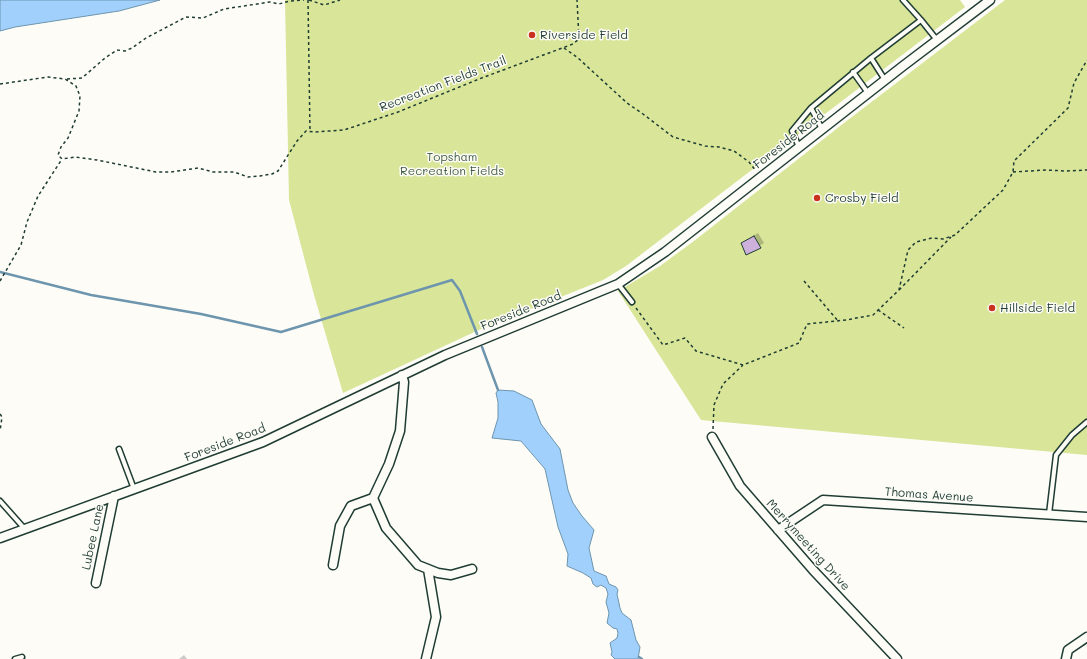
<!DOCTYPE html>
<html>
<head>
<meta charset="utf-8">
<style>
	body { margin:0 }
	canvas { display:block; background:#fdfcf7 }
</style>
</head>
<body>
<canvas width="1087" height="659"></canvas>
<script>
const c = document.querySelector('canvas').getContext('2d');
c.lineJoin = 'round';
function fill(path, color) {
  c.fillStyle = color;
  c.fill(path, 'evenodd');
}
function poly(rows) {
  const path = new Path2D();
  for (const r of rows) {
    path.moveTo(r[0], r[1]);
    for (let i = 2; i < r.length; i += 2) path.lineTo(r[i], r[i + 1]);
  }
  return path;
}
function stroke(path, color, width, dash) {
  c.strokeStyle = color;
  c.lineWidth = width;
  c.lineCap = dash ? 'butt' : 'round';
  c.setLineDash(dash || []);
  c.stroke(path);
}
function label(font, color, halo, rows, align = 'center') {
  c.font = font + ' Mali,sans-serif';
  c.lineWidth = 3;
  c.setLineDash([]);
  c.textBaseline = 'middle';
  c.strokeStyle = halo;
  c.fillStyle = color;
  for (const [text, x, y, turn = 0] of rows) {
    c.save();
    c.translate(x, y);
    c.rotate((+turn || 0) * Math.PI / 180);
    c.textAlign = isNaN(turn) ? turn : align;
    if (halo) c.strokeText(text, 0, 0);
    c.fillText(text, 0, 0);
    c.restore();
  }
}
fill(poly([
	[285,0,960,0,965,7,626,266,603,280,481,329,343,393,314,295,289,200],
	[1005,0,1087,0,1087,455,701,420,618,291,660,266,694,241,844,123]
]), '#d9e598');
const water = poly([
	[0,0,160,0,119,11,15,27,0,31,0,0],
	[498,390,514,391,532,400,541,424,560,449,568,490,573,503,582,516,594,530,589,548,594,571,606,576,609,584,616,587,618,590,617,594,620,608,622,613,631,620,636,640,640,647,638,659,615,659,611,655,612,652,610,643,617,638,618,633,617,629,613,628,607,623,609,613,606,602,608,594,606,588,601,585,597,587,593,584,591,578,583,573,567,566,568,554,558,527,545,469,521,441,492,438,498,418,498,402,496,393,498,390]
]);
fill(water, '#a1d0fd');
stroke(water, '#6d95ad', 1);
fill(poly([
	[758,233,764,243,747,254,742,243],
	[184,655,187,659,179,659]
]), '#0003');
stroke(poly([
	[0,272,91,295,201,314,281,332,452,280,460,291,477,334],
	[482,347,498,390],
	[639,657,642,659]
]), '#6d95ad', 2.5);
const building = poly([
	[754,236,761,248,746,255,741,243,754,236]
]);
fill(building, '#ceb0dc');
stroke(building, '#1f3d34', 1);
const service = poly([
	[903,0,921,20],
	[871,58,885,80],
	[853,72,868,93],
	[811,108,822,129],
	[799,147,792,131,811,108,871,58,921,20,937,40],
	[618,284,632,302],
	[119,449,134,489],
	[0,501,24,528],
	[1049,514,1056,455,1072,435,1087,422],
	[15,659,22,657]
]);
const minor = poly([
	[402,375,404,382,400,431,389,464,373,498,386,528,418,565,438,573,451,575,472,569],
	[712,437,740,486,813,570,897,659],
	[778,530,823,500,1087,517],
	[0,538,263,442,445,355,618,284,665,252,903,66,990,0],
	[333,565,340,526,351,506,373,498],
	[96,583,114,496],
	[426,659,436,617,428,569],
	[1066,659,1068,650,1087,637]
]);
stroke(service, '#1f3d34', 7);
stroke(minor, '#1f3d34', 11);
stroke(poly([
	[308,0,310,132],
	[309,0,324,5,340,0],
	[564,48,578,58,627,103,643,114,673,137,705,146,719,147,734,151,749,162,756,171],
	[67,79,82,78,105,58,117,50,125,51,132,48,146,38,186,17,203,18,224,9,270,2,279,4,290,1,304,0],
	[0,84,48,77,65,79,76,86,80,96,79,111,68,138,61,147,58,155,62,159,75,157,97,160,156,172,171,172,198,168,213,172,234,172,248,177,260,176,272,174,278,171,297,141,306,131,314,132,344,130,398,112,479,79,573,44,579,39,577,0],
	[1013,172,1045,170,1066,171,1087,170],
	[0,281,21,245,27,222,38,196,62,159],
	[804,281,838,321],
	[899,290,951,237],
	[636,308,663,345,685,338,696,351,743,365,799,343,807,324,846,320,873,315,899,290,908,250,916,242,932,238,943,239,955,235,1003,190,1013,172,1014,161,1068,108,1074,83,1087,60],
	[878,310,904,328],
	[0,414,2,417,0,431],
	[713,429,714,405,723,384,743,365]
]), '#1f3d34', 1.5, [3, 3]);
stroke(service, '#fdfcf7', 4);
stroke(minor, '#fdfcf7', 8);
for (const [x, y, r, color] of [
	[532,35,4,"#c8321e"],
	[817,198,4,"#c8321e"],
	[992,308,4,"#c8321e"]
]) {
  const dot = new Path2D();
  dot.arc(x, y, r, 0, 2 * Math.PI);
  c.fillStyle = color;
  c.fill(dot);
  stroke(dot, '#fdfcf7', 1.5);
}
label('12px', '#1f3d34', '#fdfcf7', [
	["Riverside Field",540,35],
	["Crosby Field",825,198],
	["Hillside Field",1000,308]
], 'left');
label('12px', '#1f3d34', '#fdfcf7', [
	["Recreation Fields Trail",443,84,-21],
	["Foreside Road",789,140,-38],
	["Foreside Road",521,311,-22],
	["Foreside Road",225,443,-21],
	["Thomas Avenue",929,495,4],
	["Lubee Lane",93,537,-78],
	["Merrymeeting Drive",808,545,48]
]);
label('12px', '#445f48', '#fdfcf7', [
	["Topsham",452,157],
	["Recreation Fields",452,171]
]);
</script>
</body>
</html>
